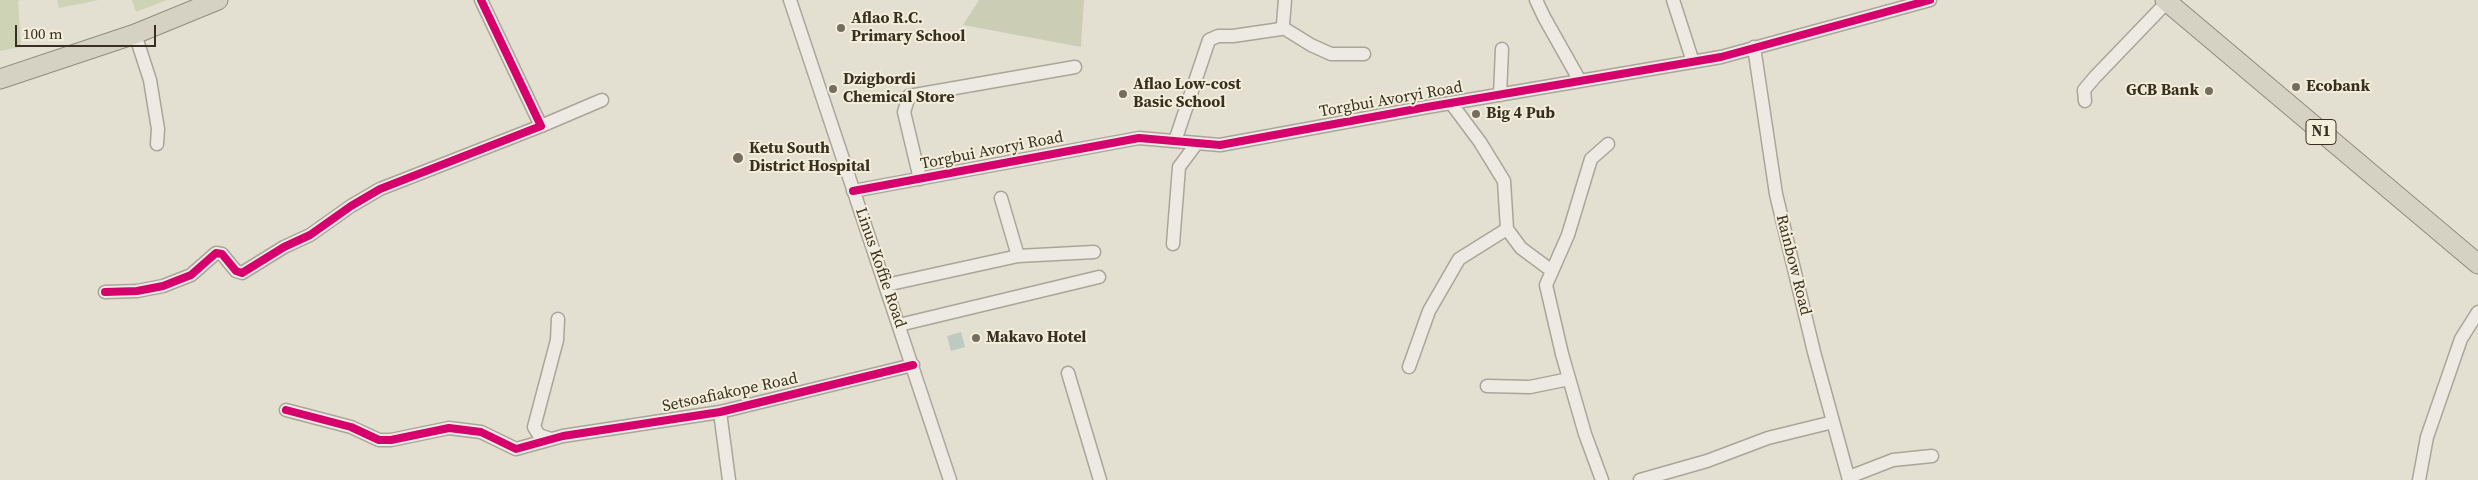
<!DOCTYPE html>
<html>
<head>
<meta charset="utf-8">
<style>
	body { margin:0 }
	#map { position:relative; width:2478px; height:480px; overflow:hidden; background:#e3e0d2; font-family:"Source Serif 4",serif }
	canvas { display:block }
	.scale { position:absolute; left:15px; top:25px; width:141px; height:22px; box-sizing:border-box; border:2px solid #382f22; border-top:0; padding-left:6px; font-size:15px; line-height:18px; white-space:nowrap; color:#382f22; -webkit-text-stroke:4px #f3eeda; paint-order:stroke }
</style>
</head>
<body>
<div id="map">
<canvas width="2478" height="480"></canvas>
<div class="scale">100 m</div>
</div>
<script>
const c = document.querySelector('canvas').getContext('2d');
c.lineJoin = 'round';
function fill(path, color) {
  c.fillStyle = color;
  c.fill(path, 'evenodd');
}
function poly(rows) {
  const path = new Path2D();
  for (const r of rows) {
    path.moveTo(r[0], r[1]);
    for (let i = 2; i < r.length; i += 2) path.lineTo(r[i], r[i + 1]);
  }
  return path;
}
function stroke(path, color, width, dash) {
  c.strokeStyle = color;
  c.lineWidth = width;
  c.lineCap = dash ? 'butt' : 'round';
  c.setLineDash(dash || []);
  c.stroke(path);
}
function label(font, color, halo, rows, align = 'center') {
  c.font = font + ' "Source Serif 4",serif';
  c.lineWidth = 4;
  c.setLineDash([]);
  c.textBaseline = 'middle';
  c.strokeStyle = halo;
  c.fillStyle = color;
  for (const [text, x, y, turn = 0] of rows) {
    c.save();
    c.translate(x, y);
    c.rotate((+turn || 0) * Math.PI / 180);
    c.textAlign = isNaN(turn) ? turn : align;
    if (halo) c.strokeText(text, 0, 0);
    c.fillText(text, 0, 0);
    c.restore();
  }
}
fill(poly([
	[0,0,21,0,18,1,21,47,0,51],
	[57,0,99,0,59,8],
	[132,0,167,0,136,12]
]), '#cfd3b6');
fill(poly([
	[979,0,1084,0,1081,47,963,25]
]), '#cbcdb5');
fill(poly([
	[961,332,965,347,951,351,947,336]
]), '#bccac2');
const minor = poly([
	[790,0,950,480],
	[1536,0,1544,17,1580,81],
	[1673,0,1693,62],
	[1282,27,1311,45,1331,54,1364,54],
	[135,34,150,80,158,129,157,144],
	[1754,47,1776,194,1814,352,1849,480],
	[1500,95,1502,49],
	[2085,101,2084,90,2095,77,2167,2],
	[541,126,602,100],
	[1175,141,1209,40,1218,36,1233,36,1281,29,1283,24,1285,0],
	[920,179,904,112,909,96,1075,67],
	[853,191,1139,138,1220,145,1427,107,1721,57,1930,0],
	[1001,198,1018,256],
	[1507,229,1521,248,1552,271],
	[1173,244,1179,167,1197,143],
	[886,285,1018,256,1094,252],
	[105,292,137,291,163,286,191,275,216,253,222,254,236,271,242,273,284,247,310,235,351,206,380,189,541,126,481,0],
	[899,325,1099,277],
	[1409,367,1429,311,1459,259,1507,229,1504,181,1480,142,1451,103],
	[1068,373,1100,480],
	[1487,386,1530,387,1569,379],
	[286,410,351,427,379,440,391,440,449,428,481,432,516,449,563,436,720,412,913,365],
	[720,412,729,480],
	[551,439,539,435,534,427,557,340,558,319],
	[1849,477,1893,460,1932,456],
	[1602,480,1585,434,1562,354,1546,285,1568,235,1591,159,1608,144],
	[1640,480,1707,461,1768,438,1833,422],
	[2419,480,2427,437,2461,339,2478,312]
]);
const highway = poly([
	[2165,0,2478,264],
	[0,79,135,34,218,0]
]);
stroke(minor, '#a9a59a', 15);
stroke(highway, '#8f8b81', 21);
stroke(minor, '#eceae2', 12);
stroke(highway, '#d5d1c3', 19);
stroke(poly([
	[853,191,1139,138,1220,145,1427,107,1721,57,1930,0],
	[105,292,137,291,163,286,191,275,216,253,222,254,236,271,242,273,284,247,310,235,351,206,380,189,541,126,481,0],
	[286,410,351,427,379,440,391,440,449,428,481,432,516,449,563,436,720,412,913,365]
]), '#d6006c', 8);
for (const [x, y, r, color] of [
	[841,28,5,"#746d60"],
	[2296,87,5,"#746d60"],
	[833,89,5,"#746d60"],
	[2209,91,5,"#746d60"],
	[1123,94,5,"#746d60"],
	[1476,114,5,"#746d60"],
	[738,158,6,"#746d60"],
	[976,338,5,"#746d60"]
]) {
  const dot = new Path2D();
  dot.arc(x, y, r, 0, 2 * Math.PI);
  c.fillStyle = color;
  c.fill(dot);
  stroke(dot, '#f3eeda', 2);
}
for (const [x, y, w] of [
	[2321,132,30]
]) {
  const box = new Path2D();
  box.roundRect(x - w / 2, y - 12.5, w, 25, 4);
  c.fillStyle = '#f3eeda';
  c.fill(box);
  stroke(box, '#382f22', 1);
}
label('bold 15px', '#382f22', null, [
	["N1",2321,132]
]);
label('bold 16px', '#382f22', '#f3eeda', [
	["Aflao R.C.",851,19],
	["Primary School",851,37],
	["Dzigbordi",843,80],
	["Chemical Store",843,98],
	["Aflao Low-cost",1133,85],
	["Basic School",1133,103],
	["Ecobank",2306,87],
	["GCB Bank",2199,91,"right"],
	["Big 4 Pub",1486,114],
	["Ketu South",749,149],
	["District Hospital",749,167],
	["Makavo Hotel",986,338]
], 'left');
label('16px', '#382f22', '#f3eeda', [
	["Torgbui Avoryi Road",1391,100,-10],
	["Torgbui Avoryi Road",992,151,-11],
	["Rainbow Road",1793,265,76],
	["Linus Koffie Road",880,268,71],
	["Setsoafiakope Road",730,393,-12]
]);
</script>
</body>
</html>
